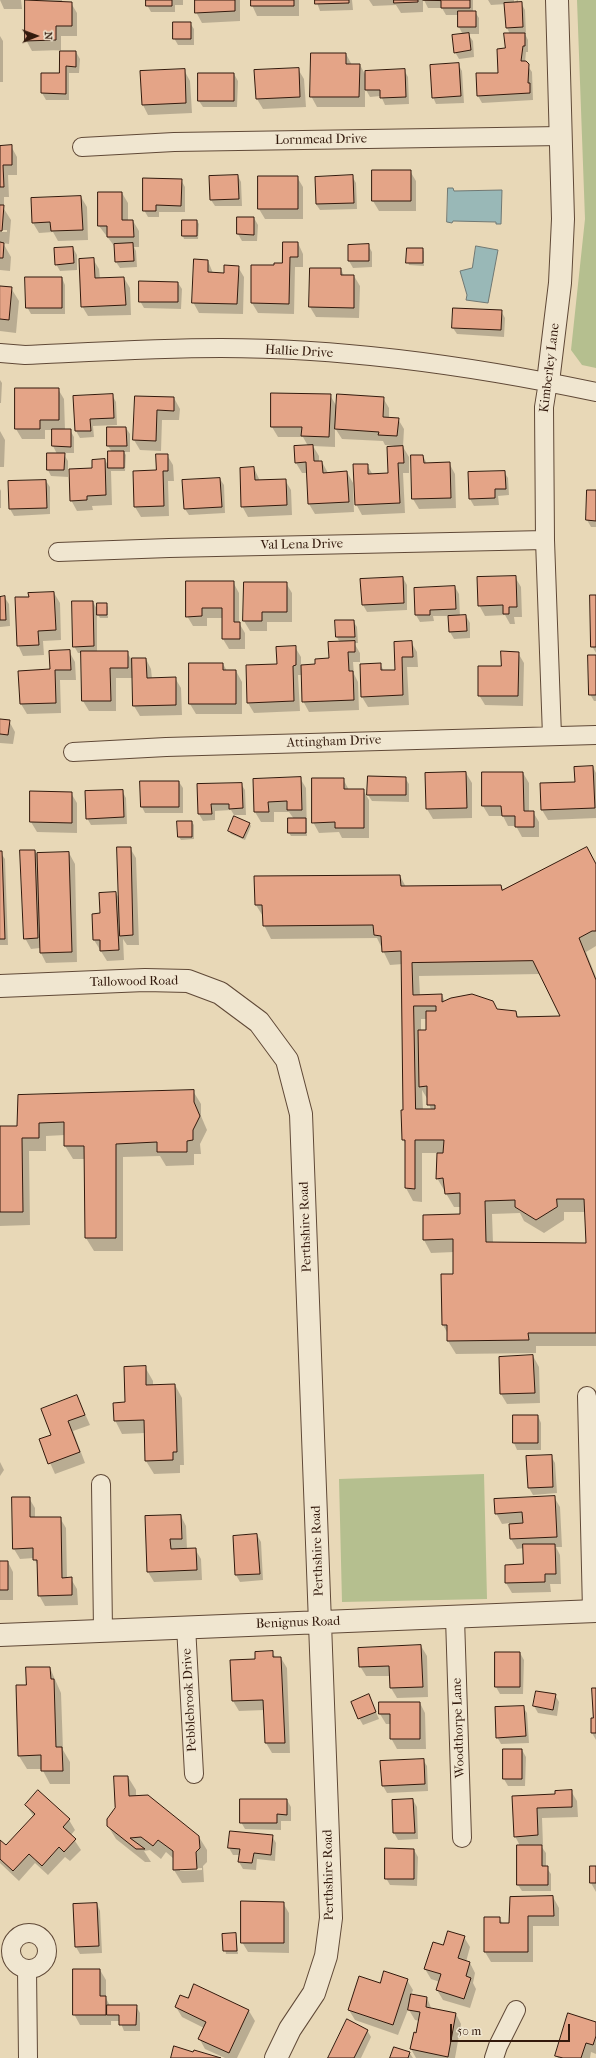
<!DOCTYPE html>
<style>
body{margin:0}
#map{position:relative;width:596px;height:2058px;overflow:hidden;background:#e8d8b7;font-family:"IM FELL French Canon",serif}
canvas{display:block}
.north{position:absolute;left:16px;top:16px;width:40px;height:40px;-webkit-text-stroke:3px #f0e6d0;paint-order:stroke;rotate:89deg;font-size:11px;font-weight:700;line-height:16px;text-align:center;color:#32190c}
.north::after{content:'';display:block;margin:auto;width:14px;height:18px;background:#32190c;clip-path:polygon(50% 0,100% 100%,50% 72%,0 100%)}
.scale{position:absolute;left:450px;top:2024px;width:120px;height:18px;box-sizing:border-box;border:2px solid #32190c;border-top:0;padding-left:5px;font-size:12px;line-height:14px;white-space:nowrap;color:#32190c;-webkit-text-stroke:3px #f0e6d0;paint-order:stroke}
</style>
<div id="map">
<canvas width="596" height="2058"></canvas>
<div class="north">N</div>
<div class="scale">50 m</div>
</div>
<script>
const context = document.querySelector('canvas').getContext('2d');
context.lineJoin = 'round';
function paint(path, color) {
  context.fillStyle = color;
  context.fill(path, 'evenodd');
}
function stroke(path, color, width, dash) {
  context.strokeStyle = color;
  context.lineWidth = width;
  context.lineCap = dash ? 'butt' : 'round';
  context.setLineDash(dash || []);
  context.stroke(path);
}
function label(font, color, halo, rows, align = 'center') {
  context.font = font + ' "IM FELL French Canon",serif';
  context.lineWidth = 3;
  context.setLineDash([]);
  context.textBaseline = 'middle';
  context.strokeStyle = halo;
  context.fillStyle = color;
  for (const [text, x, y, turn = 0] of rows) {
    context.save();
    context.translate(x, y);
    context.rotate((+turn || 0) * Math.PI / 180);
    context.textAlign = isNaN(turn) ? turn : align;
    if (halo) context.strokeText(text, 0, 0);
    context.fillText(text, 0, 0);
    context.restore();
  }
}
paint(new Path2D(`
 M577 0H596V368L582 365 571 350 585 219Z
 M484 1474 487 1599 342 1602 339 1479Z`), '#b5bf8f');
const water = new Path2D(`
 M448 188H453L454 191 502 190 501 224H496V222L453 221 452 223 447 222Z
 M476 246 498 250 488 303 466 300 467 295 460 271 472 268Z`);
paint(water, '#99b8b7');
stroke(water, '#707873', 1);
paint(new Path2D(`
 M0 0H21L22 9H4Z
 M26 0H62V3H71L77 13V36H61V52H76L80 59 79 73H69V100H46L42 93 60 74 61 50 32 51 26 40Z
 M147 0H183V5H175V12H151L147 5Z
 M196 0H240V21L202 23 196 12Z
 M252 0H299V16H257L252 5Z
 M316 0H352L353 10 320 11Z
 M369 0H423V12L401 13 396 5 373 6Z
 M424 0H473V12H475L479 18V34H468L473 41 474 57 459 59 455 52 463 35 459 27V15H446L442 8H428Z
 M488 0H514V2L518 0V3H521L525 10 526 34H525L528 40V52H526L525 62 532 72 533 100 482 103 478 96 477 74H499L510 34 507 28 506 4 491 5Z
 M190 23 194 29V45H178L174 38Z
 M0 36 3 41V82H0Z
 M346 54 352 65H360L366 76 404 70 408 77 409 104 385 105 381 96 370 97 365 88V107H317L311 96Z
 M458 64 462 71 464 103 436 104 433 97Z
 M298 69 304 79 306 107 263 109 257 99Z
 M184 70 190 81 192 113 148 115 143 105Z
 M234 74 238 81 237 107H203L199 101Z
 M11 146 17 157V175H8L9 197H4V209L11 220 9 244 3 243 11 257 10 271 0 270V232H7V230H0V147Z
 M410 171 416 181V211H379L373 201Z
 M238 176 241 182 242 206H215L211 200Z
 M352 176 356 183 357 209 320 210 316 204Z
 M297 177 303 187V219H265L259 209Z
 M181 180 185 187V212H159V217H148L144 210Z
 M122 193 128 203V221H133L139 231V247H134L136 251 137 267 120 268 116 262 115 247 99 226Z
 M81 197 87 207 88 240 58 241 53 232 39 233 33 223Z
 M238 218H254L258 225 257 241H242L238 234Z
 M197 221 199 224 198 239H184L183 236Z
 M298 243 303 254V267H295L294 314 258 313 252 303V266H275L283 264Z
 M368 245 372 252V267L353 268 349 261Z
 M73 248 77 255V270L60 271 56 264Z
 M423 249 424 252V266L409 265 408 262Z
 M93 259 99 269 100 279 124 278 130 288 131 315 88 316 82 306Z
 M208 261 213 273 225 274 238 267 244 277 243 314 199 313 193 302Z
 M341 269 344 276H354L360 286 359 318 316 317 310 307Z
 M62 278 65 285V314H31L27 307Z
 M178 283 182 289 181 309 144 308 140 301Z
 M0 287 11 288 19 301 16 333 0 331Z
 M501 311 505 318 504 337 457 334 453 328Z
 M0 380 2 383 1 403H0Z
 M58 389 64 399 65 430H70L74 437V453H63L68 461V477L51 476 48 470 57 454 53 446V430H45V439H22L16 429Z
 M112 395 116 402 117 425 93 426 94 437 80 438 76 431 74 397Z
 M330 395 337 407 383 398 389 408V418L398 419 404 429 403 447 409 457V473H403L405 513 362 515 356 504 367 465 373 475 389 474 394 446 385 445 383 441 342 439 335 428V447L313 446 319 456V462H322L328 473 347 472 353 483 354 512 315 514 309 504 307 473H302L296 463 308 446 303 437H278L272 427Z
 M136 397 174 398 180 409 179 420H162L161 451 140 450 134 440Z
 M126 428 130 434V452H124L126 455 125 471H111L112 505 92 506 93 510 77 511 71 500 93 469 105 460 109 467 112 452 108 446Z
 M0 431 5 440 4 467H0Z
 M167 455 173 465 174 481H168L169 516 141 517 135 507Z
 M412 456H423L427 464 449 463 455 474 456 508 419 509 413 499Z
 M254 468 260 481 285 480 291 490 292 515 248 517 242 506Z
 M504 472 508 478 509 495 498 496 499 505 474 506 470 499 469 473Z
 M220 479 224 485 225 513 189 515 185 509Z
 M46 481 50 487V514L14 516 10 509Z
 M0 489 1 491V508H0Z
 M596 491V527H591L587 520Z
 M515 577 521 587 522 617H514L515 624H510L505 615 485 616 479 605Z
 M403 578 407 585V610L367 612 363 605Z
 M233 582 239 593V623L245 633V649H229L223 639V618H207V626H193L187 616Z
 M286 583 292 593V622H267V631H250L244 621Z
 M455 587 459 594 460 617 466 616 470 623V638L454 639 450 632 449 616H433L434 621 420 622 416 615 415 589Z
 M54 593 60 603 61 640 43 641 44 655 23 656 18 645 30 598Z
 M596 596V653L592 646Z
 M0 598H5L9 604 10 626 0 627Z
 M93 602 98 611 106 604 108 607V618H100L97 613V652H127L131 659H146L151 669 152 679 175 678 181 688 182 715 140 716 134 706V678H116V711H89L83 701 82 653H78L74 646Z
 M336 621H353L357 627 358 643H354L360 653V662H353L354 674 358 682 359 710 309 712 303 701V675H298L300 711 254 713 248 703 278 665 295 647 301 657V666L316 665 330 659 340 643 337 637Z
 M411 642 417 652 418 667H407L409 705 368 707 362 697 380 664 384 671H396L395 643Z
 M69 651 75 662 76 680H60L61 713 27 714 21 704 19 672 51 670Z
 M518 653 524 663 523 706 485 705 479 695 502 667Z
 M596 656V701H594L590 694Z
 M190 664H223L227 671H236L242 682V714H196L190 704Z
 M0 720 9 721 15 732 13 744 0 743Z
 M593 767 596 773V818L548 820 542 810Z
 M466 773 472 783V818L433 819 427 809 426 774Z
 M523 773 529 783V812H533L539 822V837H522L516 826H508L503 816H489L483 806Z
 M300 778 306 788 307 836H291L289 833 294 819 289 812H274V822H261L255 812 254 780Z
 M405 778 409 784V802L372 801 368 795Z
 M343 779 349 790H363L369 800V838H342L339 832 319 833 313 822Z
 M179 782 183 788V813H145L142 807Z
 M241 784 245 790 246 815H234L231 810 215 811V820L203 821 199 814 198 785Z
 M122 791 126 798 127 824 91 825 87 818Z
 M31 792 71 793 77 803V833L37 832 31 822Z
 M192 822 194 825V839L181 840 179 837Z
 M249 823 251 826 245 840 231 834 229 831Z
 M130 848 136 858 139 945H127L123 939 124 960 107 961 94 940 101 914 116 893 120 900Z
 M35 851 37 854 69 853 75 864 77 962 46 963 41 953 40 948 31 949 25 938Z
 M0 852 5 859 8 945H0Z
 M596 865V946L586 952 596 977V1346H536V1353L456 1354 448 1341V1334L443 1325 454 1275V1252L431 1253 424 1240 461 1215V1207H454L437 1178 438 1153H422V1202L413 1201 406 1188V1145L403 1139 404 1111 403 964 390 965 377 938 271 939 264 925V918L256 905 400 876 406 887 501 886 503 890ZM541 974 561 1017 519 1018 515 1012 445 1002 442 995 420 996 419 976ZM421 1019H427V1031H421ZM422 1090 428 1100 431 1110H423ZM564 1212H586L587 1244 493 1243 492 1214 520 1213 524 1221 544 1233 564 1220Z
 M193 1091 201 1104V1116L207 1130 200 1144 201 1154H194V1165L166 1166 160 1156 123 1157V1251H94L86 1238 85 1159H73L65 1146V1135L46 1136V1151H29L30 1225 0 1226V1127H18Z
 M533 1356 539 1367 540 1403 507 1404 501 1394 500 1358Z
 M145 1367 153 1381V1385H175L182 1398 184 1465H180V1473L154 1474 146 1461 145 1433 122 1434 115 1420Z
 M77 1396 90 1425 73 1431 85 1463 55 1474 40 1440 52 1435Z
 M538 1416 541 1423V1450H517L514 1443Z
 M551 1456 555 1463 557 1493 533 1495 529 1488 527 1457Z
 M0 1462 4 1470 0 1476Z
 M554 1497 560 1507 562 1547H556L560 1555 561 1584H550L551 1592 512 1593 506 1583V1566L524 1565V1548L517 1549 511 1539 510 1523 502 1524 496 1513Z
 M29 1498 35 1508V1518H60L66 1528 67 1579H71L77 1589 78 1605 45 1606 39 1595 38 1566 34 1558 20 1559 14 1549Z
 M181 1516 186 1526 187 1549H195L201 1559 202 1580 154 1582 148 1572 146 1517Z
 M257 1535 261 1542 263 1580 240 1582 236 1575 234 1537Z
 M0 1562H8L13 1572V1600H0Z
 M421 1646 427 1656 428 1697 397 1698 391 1688V1676H366L360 1666Z
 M272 1652 276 1658H281L287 1668 290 1753H272L266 1743 265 1710 239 1711 233 1701 256 1660Z
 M520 1653 524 1660 523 1694H500L496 1687Z
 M50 1668 61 1693 63 1750 70 1762V1784H50L42 1769H27L19 1756 27 1686Z
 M596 1689V1740L592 1733V1719H594Z
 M537 1692 555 1695 559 1702 557 1716 538 1713 534 1706Z
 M369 1696 379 1719 363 1725 359 1718Z
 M420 1703 425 1713 426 1749H397L391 1738V1724H386L380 1714Z
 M523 1707 527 1713 529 1743 501 1744 497 1737Z
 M504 1750H522L526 1757 525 1786H508L504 1779Z
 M423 1760 427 1766 428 1791 387 1793 383 1786 381 1762Z
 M128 1777 136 1790V1797L199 1837 207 1850V1862L203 1866 204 1882 182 1883 174 1870V1859L166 1852 161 1859 150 1850 144 1851 151 1862H145L116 1839 108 1826ZM202 1868V1870L180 1871V1869Z
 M571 1791 577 1801 578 1817 542 1818 543 1845 541 1846 546 1853V1867L551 1874V1891H522L518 1885 520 1846 515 1836 513 1797 556 1795Z
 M38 1792 69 1820 75 1830 71 1835 81 1850 70 1861 65 1857 48 1875 35 1863 19 1881 0 1863V1841L6 1847 34 1817 26 1805Z
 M287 1800 291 1807V1821H281V1830L245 1829 241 1822Z
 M413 1800 417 1807 418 1839 398 1840 394 1833Z
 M272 1836 276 1843 275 1861 257 1859 256 1870 243 1869 239 1862 240 1855H233L229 1848Z
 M414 1850 418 1857 417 1886 390 1885 386 1878Z
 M591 1867H596V1892L591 1883Z
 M553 1897 559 1908V1926H533V1962H491L485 1952 499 1918 503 1924H510Z
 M283 1903 289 1913V1953L248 1952 242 1942Z
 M97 1904 100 1911 102 1953 80 1954 76 1947Z
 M236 1934 238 1954H226L223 1935Z
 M464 1937 470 1947 466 1962 470 1963 475 1973 473 1983 476 1989 470 2008 443 2000 437 1990 440 1982 431 1979 425 1969 444 1946Z
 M100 1970 106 1980V1998L110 2006H136L140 2013V2031H124L120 2021H111V2025H80L74 2014Z
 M407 1980 413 1990 411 1995 427 1998 432 2010 456 2014 461 2024 455 2058H416L411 2049 414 2033 417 2034 420 2021 415 2020 409 2010 411 2002 398 2035 355 2020 349 2010 380 1984Z
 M195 1986 249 2011 255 2021 237 2058H225L205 2049 199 2038 204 2028 182 2017 176 2007 188 1999Z
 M596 2023V2054L591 2052 590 2058H558L556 2055Z
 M367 2030 371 2037 361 2058H329Z
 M409 2052 413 2058H391Z`), '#0003');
const building = new Path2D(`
 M25 0 72 2V26H56V40L25 41Z
 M146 0H172V6H146Z
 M195 0H235V11L195 13Z
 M251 0H294V6H251Z
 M315 0H349V3L315 4Z
 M394 0H418V2L394 3Z
 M423 0H470V8H441V1Z
 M522 2 523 27 506 28 504 3Z
 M458 11H476V27H458Z
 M173 22H191V39H173Z
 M469 33 471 50 454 53 452 35Z
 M504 33H525V46H523L521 61H526L529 64 528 83H530V93L477 96 476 73H498L497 49 505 48Z
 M60 51H76V67L66 66V94L41 93V73H59Z
 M311 53H346V64H360L359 97H310Z
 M459 63 461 96 432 98 430 65Z
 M299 68 300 97 256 99 254 70Z
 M185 69 186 103 142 105 140 71Z
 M405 69 406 97 380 98V90H365V71Z
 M198 73H234V101H198Z
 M12 145V165H3L4 187H0V146Z
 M372 170H411V201H372Z
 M238 175 239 199 210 200 209 176Z
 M353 175 354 203 316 204 315 177Z
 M258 176H298V209H258Z
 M143 178 182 179 181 206 156 205V211H143Z
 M98 192H122V220H133L134 237H107V226H98Z
 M81 196 83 230 51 231 50 222 32 223 31 198Z
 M0 205H4L2 231H0Z
 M237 217H254V235L237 234Z
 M182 220H197V236H182Z
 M0 242 4 243 3 258H0Z
 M283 242H298V257H290L289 304 251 303V265H274V263H282Z
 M133 243 134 261 115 262 114 244Z
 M369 244V261H348V245Z
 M73 247 74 263 55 265 54 248Z
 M407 248H423V263H406Z
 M94 258 95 278 124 277 126 305 81 307 79 259Z
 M194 259 208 260V272L224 273V265L239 266 237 304 192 303Z
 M310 268H341V275H354V308L309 307Z
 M25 277H62V308H26Z
 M139 281 178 282V302H139Z
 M0 286 12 287 9 320 0 319Z
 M453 308 502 310 501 330 452 328Z
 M15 388H59V420H40V429H15Z
 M271 393 331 394 329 437 301 436 302 427H271Z
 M113 394 114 418 90 419 91 431H75L73 396Z
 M337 394 384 397 383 417 399 418 397 436 378 435 379 432 335 429Z
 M135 396 174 397V411L157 410 156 441 133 440Z
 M107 427H126L127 446H107Z
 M52 429H71V447L52 446Z
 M313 445 314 461H322L323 473 347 471 349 502 308 504 306 462 295 463 294 446Z
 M403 446 404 463H398L400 503 355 505 353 464H368V474L388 473 387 447Z
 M108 451H124V468H108Z
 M47 453H65L64 470H47Z
 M156 454H168V471H163L164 506 134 507 133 471 156 470Z
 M411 455H423L424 463 450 462 451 498 412 499Z
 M105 459 106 495 87 496V500L70 501 69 469 92 468V460Z
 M254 467 255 480 286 479 287 505 241 507 240 468Z
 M505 471 506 489H495V498L469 499 468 472Z
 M220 478 222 507 184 509 182 480Z
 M46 480 47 508 9 509 8 481Z
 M587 490H596V521L586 520Z
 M516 576 517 607H509V614H503V605L478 606 477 577Z
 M403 577 404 603 362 605 360 579Z
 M186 581H234V622H240V639H222V608H202V616L186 617Z
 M244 582H287V612H262V621H243Z
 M455 586 456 609 430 610V615H415L414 588Z
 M54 592 56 630 38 631 39 645 17 646 15 597H29L28 593Z
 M590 595H596V647H591Z
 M5 596 6 620H0V597Z
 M72 601H93L94 646 73 647Z
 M97 603H107V615H97Z
 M466 615 467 631 449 632 448 616Z
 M335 620H354L355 637H336Z
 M355 641V652H348L349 671H353L354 700 302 702 301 665 315 664V659L329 658 328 642Z
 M412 641 413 657H402L403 695 361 697 360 664 381 663V670H395L394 642Z
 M296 646V665L293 666 294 701 247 703 246 665 277 664 276 647Z
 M70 650 71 670H55L56 703 20 704 18 671 50 669 49 651Z
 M81 651H128V668H110L111 701H82Z
 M501 651 519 652 518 696H478V666H501Z
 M588 655H596V695H589Z
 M132 658H146L147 678 176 677V705L133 706Z
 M189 663H223V670H236V704H189Z
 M0 719 10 720 8 735 0 734Z
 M593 766 595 808 541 810 540 783 575 782 574 767Z
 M466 772 467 808 426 809 425 773Z
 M482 772H523L524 811H534V827H515V816H502L501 806H482Z
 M368 776 406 777V795H367Z
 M301 777 302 810H287V801L268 802 269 812H254L253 779Z
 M312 778H344V789H364V828H335V822L312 823Z
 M140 781H179V807H141Z
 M242 783 243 808 229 809V804H211L212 814H198L197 784Z
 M123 790 124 817 86 819 85 791Z
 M30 791 72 792V823L30 822Z
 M234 816 250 823 243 838 228 831Z
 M288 818H306V833H288Z
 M177 821H192V837H178Z
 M117 847H131L133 935 120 936Z
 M587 847 596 864V931H592L579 938 596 980V1333H528L529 1340 447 1341V1325H442L441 1274H453V1239L423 1240V1215L460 1214V1193L445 1194 443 1178 436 1179 437 1153H443L444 1140H415V1189L405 1188V1140H402L401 1110H403L401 951 382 952 381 936 374 935 373 925 263 926 262 905H255L254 876 400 875 401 886 501 885 502 890ZM533 961 560 1016 517 1017 516 1011 497 1009 493 1001 472 994 451 998 442 1002V994L413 995 412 963ZM414 1006H436V1011H426V1030H418L419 1087 427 1086V1105H435V1109H416ZM557 1199H584L586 1243 486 1242 485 1201 515 1200V1207L536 1220 557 1207Z
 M20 850H35L38 938 24 939Z
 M0 851H2L5 939H0Z
 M69 852 72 952 40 953 37 853Z
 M116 892 119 950 100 951V940H93L92 914 100 913 99 893Z
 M194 1090V1102L200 1116 193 1130V1140L187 1141V1152H157V1142L116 1144V1238H85L84 1146H64V1122L39 1123V1138H22L23 1212H0V1126H17L18 1095Z
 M533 1355 535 1393 500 1394 499 1357Z
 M146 1366V1385L175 1384 177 1452H173V1460L145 1461 144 1420 114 1421 113 1403 125 1402 124 1367Z
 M77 1395 85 1415 68 1421 80 1452 48 1464 39 1439 51 1435 41 1409Z
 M513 1415H538V1443H513Z
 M552 1455 553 1487 528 1488 526 1456Z
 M555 1496 557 1537 510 1539 509 1524 523 1523 522 1512 495 1514 494 1499Z
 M12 1497H30V1517H61L62 1578 72 1577V1595L38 1596 37 1560H33V1548L13 1549Z
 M181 1515 182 1539H170L171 1549 196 1548 197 1570 147 1572 145 1516Z
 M257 1534 260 1574 235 1575 233 1536Z
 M523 1544H555L556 1574H545V1582L505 1583V1565L523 1564Z
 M0 1561H8V1590H0Z
 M421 1645 423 1687 390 1688 389 1666 359 1667 358 1648Z
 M273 1651V1657H281L285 1743H265L263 1700 232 1701 230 1660 255 1659V1652Z
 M495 1652H520V1687H495Z
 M26 1667H50L51 1679H54L56 1747H62L63 1771H41V1755L18 1756 16 1685H26Z
 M592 1688H596V1733H591V1718H593Z
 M536 1691 556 1694 553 1710 533 1706Z
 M369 1694 376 1712 358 1719 351 1702Z
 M379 1702H420V1739H390V1714H379Z
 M524 1706 526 1736 496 1738 495 1707Z
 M503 1749H522V1779H503Z
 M424 1759 425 1784 382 1786 380 1761Z
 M114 1776H128L129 1796 148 1795 199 1836 200 1848 196 1852 197 1869 173 1870V1851L158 1840 153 1846 141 1837 130 1838 145 1849H136L107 1826V1819L115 1808Z
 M38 1790 70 1819 63 1827 76 1839 64 1852 59 1847 42 1866 29 1854 13 1871 0 1859V1840L6 1845 35 1814 25 1805Z
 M572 1790V1807L537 1808 538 1835 514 1837 512 1796 555 1794V1791Z
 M240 1799H287V1815L277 1814V1823H240Z
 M413 1799 415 1833H393L392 1800Z
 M230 1831 273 1835 271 1855 254 1853 252 1863 238 1862 240 1849 228 1848Z
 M517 1845H542V1866H548V1885H517Z
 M385 1848 414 1849V1879H385Z
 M590 1866H596V1883H590Z
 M553 1896 554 1916H528V1952H484V1917H500V1923H509L510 1897Z
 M241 1901 284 1902V1943H241Z
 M97 1903 99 1946 75 1947 73 1904Z
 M448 1931 465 1936 458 1958 470 1962 466 1976 471 1978 464 1999 436 1990 441 1974 424 1969 433 1942 443 1945Z
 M236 1933 237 1951H223L222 1934Z
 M73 1969H100V1996H106V2015H73Z
 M384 1971 408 1979 393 2025 348 2010 359 1976 380 1983Z
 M194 1984 249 2010 229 2053 198 2039 206 2022 175 2007 180 1995 188 1998Z
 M411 1994 427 1997 426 2007 456 2013 448 2057 410 2049 414 2032 416 2033 420 2012 408 2010Z
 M107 2005H137L136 2025H119V2015H107Z
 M568 2013 596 2022V2036L593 2045 586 2043 581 2058H563L555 2056Z
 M347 2019 368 2030 354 2058H328Z
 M174 2046 193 2052 194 2050 221 2058H171Z
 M394 2047 410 2052 408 2058H390Z`);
paint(building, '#e4a487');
stroke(building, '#32190c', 1);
const minor = new Path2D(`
 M82 147 174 142 561 136
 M0 353 25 355C90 352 156 348 221 348 347 348 473 366 596 392
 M548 382 544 407 545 540 552 736
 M58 552 169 548 545 540
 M73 752 166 747 596 735
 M587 1396 592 1611
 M101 1484 103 1630
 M455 1618 462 1838
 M186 1626 194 1774
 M11 1951a18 18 0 1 1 36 0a18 18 0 1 1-36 0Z
 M27 1969 28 2058
 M494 2058 498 2046 516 2010`);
const tertiary = new Path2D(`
 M548 382 560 283 563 219 557 0
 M0 986 145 980 188 981 220 993 259 1022 287 1060 301 1114 331 1918 326 1956 314 1993 290 2029 276 2058
 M0 1635 596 1611`);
stroke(minor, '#604937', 20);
stroke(tertiary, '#604937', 24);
stroke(minor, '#f0e6d0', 18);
stroke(tertiary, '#f0e6d0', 22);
label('13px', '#32190c', '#f0e6d0', [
 ["Lornmead Drive",321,140,-1],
 ["Hallie Drive",299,352,3],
 ["Kimberley Lane",550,368,-83],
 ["Val Lena Drive",302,545,-1],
 ["Attingham Drive",334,742,-2],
 ["Tallowood Road",134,982,-1],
 ["Perthshire Road",306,1227,-92],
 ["Perthshire Road",318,1551,-92],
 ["Benignus Road",298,1623,-2],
 ["Pebblebrook Drive",190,1700,-93],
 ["Woodthorpe Lane",459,1728,-92],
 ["Perthshire Road",329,1875,-91]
]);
</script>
